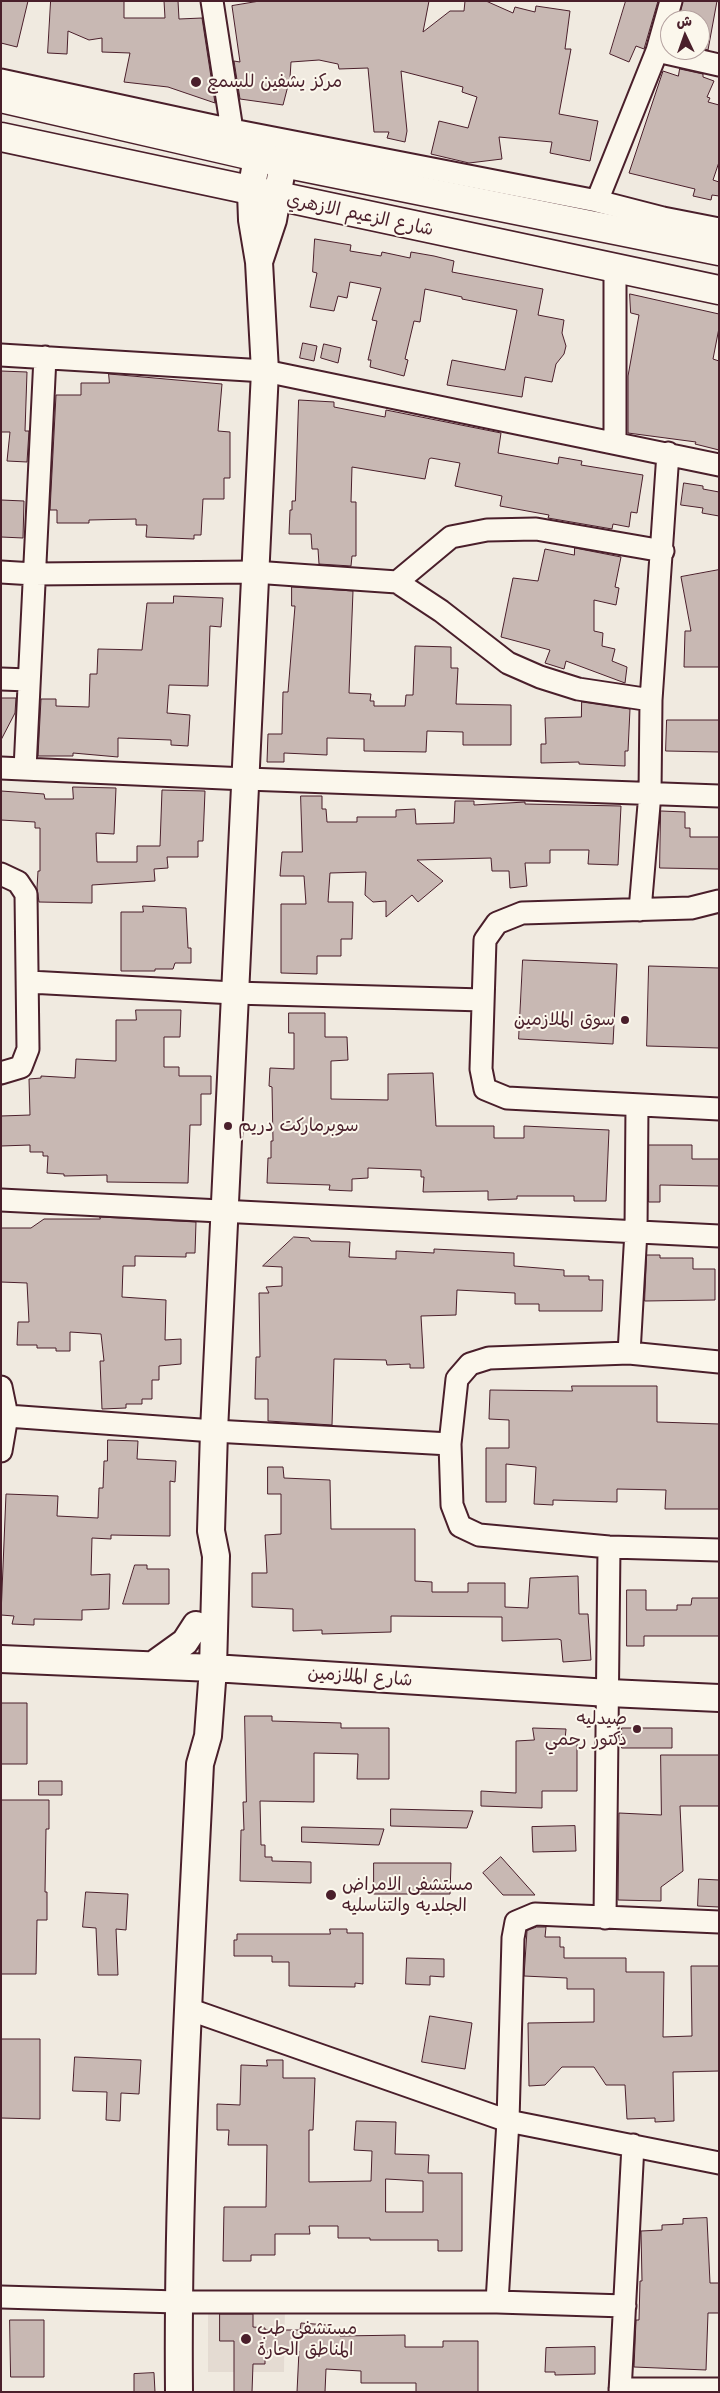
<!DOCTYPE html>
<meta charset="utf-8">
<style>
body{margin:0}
#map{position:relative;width:720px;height:2393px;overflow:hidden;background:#f0eae0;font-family:"Playpen Sans","Playpen Sans Arabic",sans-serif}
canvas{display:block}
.frame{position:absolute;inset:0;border:2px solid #4a1f2b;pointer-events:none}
.north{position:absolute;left:660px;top:10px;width:50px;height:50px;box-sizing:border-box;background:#fbf7ec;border:1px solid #b4a19f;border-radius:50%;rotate:357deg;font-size:14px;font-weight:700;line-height:20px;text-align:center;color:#4a1f2b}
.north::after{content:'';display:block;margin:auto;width:18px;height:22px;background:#4a1f2b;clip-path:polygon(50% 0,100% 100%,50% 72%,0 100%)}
</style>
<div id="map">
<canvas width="720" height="2393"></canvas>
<div class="frame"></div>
<div class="north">ش</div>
</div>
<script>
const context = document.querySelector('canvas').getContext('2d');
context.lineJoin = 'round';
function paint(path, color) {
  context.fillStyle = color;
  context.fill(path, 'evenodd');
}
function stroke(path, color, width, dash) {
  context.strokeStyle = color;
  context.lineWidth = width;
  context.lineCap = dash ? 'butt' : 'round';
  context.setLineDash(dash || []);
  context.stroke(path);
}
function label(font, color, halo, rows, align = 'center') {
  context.font = font + ' "Playpen Sans","Playpen Sans Arabic",sans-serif';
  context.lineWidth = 4;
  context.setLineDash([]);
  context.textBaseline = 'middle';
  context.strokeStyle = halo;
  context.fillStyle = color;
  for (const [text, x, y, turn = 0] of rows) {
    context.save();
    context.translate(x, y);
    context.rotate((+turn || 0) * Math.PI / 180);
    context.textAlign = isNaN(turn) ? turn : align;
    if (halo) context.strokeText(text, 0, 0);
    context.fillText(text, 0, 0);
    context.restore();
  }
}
paint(new Path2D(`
 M208 2306H285L284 2372H208Z`), '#e4dbd2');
const building = new Path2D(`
 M1 1H28L17 47 1 43Z
 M51 1H124V18H165L164 1H178L179 19 202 18 215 103 168 87 124 82 130 53 102 52V38L89 40 68 31 67 54 48 53Z
 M260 1H429L423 32 450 11H464L465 1H486L513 13 515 7 535 12 536 6 570 11 565 49H571L559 114 598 121 590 161 550 153 552 142 499 137 502 159 469 163 431 154 439 121 468 128 477 97 462 92 463 87 401 71 407 131 405 142 387 138 389 132H374L368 68 339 69 338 64 319 60 291 62 290 78 283 105 240 99 234 61 240 62 232 6Z
 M626 1H658L644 49 636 46 629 62 610 54Z
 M683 1H717L708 50 700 48V20H679Z
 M680 69 703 74V77L714 81 707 97 710 98 708 102 719 105V162L713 180 719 182V196L712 195 711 200 693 196 695 189 629 173 663 71 678 76Z
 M315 239 351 245 350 251 381 256 382 252 410 258 411 252 434 256 454 261 452 272 543 289 538 315 564 320 562 333 566 346 564 354 556 364 552 382 525 377 522 397 447 385 452 360 505 370 517 310 462 299V297L425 289 420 322 414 321 405 359 408 360 404 376 370 367 371 360H368L377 321 372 320 381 288 350 282 347 298 338 296 334 311 310 307 317 273 313 272Z
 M630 294 719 314V328L713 359 719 361V450L695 444 696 442 628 433V376L639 315 631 313Z
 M303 343 317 346 314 361 300 358Z
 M324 344 341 348 338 363 321 358Z
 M1 371 27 372 25 431H29L27 462 7 461 10 432H1Z
 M109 374 222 384 218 431 230 432V478H224V499H203L201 535H194V539L146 537 147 525H136V519L89 520V523H57V510H50L56 395H81V383H109Z
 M299 400 334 402V407L385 417 386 410 501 433 498 453 558 464 559 457 582 461 581 465 643 475 637 513 631 512 629 527 613 524 612 529 548 518 549 515 500 506 502 496 455 486 460 463 431 458 429 459 425 479 352 467 351 502H356V556H352L351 566 319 564 318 549H312L311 534H289L290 510H292V501H295Z
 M684 483 703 486V489L719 492V516L702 513 703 508 681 505Z
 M1 500 24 501 23 538 1 537Z
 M575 548 621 557 615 587 619 588 616 605 594 600V631L603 633 602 646 615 649 612 661 627 667 625 683 566 661 564 669 545 663 550 650 501 637 513 578 538 581 545 549 574 555Z
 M719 570V667H684L685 631H691L681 577Z
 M292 587 353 591 349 693 371 694 370 701H374V706H405L406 695H413L415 646 451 647V668H458L456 704 511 705V745H463V732L427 731 426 752 364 751V739L327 738V755L284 753V762H267L268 734H282L283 692H288L295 606H292Z
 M174 596 223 598 221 627 210 626 208 686 169 685 167 713 190 715 188 746 171 745V740L118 738V757L73 753V756H38L41 699H56V706L89 707 90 674H97L98 649 142 650 147 603H173Z
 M1 698H16L15 713 1 740Z
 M582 702 630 709 628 751H625V766L579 764V762L541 763V744H546L545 718 581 717Z
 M667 720H719V752L666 751Z
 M73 787 116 788 114 834 96 833 97 862H137V846H160L162 790 205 791 203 841H198V857H167L168 868 154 869 155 881 92 885V903L39 902 37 888 38 871H40V828H35V822L1 820V791L44 794 45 799H73Z
 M301 796H322V809H326L327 822H357V817H396V810L415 809 416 824 454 823 455 801H474V805L525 802V804L621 806 618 865 588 864 589 850H550V863H525L527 886 510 888 509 871H492L491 858 417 860 443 881 418 902 412 895 386 917V901L373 902 365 895 366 872 330 873 328 902H353L352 939H341V956H317V974L281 973V904H306L304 876H280L282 852H302Z
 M661 811 685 812V828H690V837H719V869L660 868Z
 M143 906 186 908 188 948H191V963H175L173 969H155V971H121V912H143Z
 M523 960 617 964 613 1044 519 1039Z
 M649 966 719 968V1048L647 1046Z
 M136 1010H181L180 1037H164V1067H179V1076H211V1094H201V1125H190L188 1183 107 1182V1175L64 1176V1174L47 1173 48 1156H43V1152H30V1145L1 1146V1116L30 1115 29 1079 41 1078V1076L75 1078 76 1059 116 1061V1020H136Z
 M289 1013H325V1037H347L348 1060 331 1061V1099L388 1100V1074L433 1073 436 1126H494V1138H524V1126L609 1130 606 1201H574V1196H517V1199L488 1200V1191L423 1192 424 1177H421V1170L368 1168V1178L352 1179V1191L329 1190 330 1185 267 1183 268 1158H271V1141H273L272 1087 269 1086 270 1068 294 1069V1033H289Z
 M649 1145H692V1159H719V1186L660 1185V1202H649Z
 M100 1217 196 1222 195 1253H186V1257L135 1256V1266H123L122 1297 166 1300 165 1340 181 1339V1364L159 1366V1380H152V1399H142V1404H126V1408L102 1409 100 1361H104L101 1334 70 1332V1351H56V1348H37V1345H17L18 1322H29L27 1283 1 1282V1228H31L44 1219H100Z
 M294 1237 309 1238 311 1241 350 1242 349 1257 396 1259V1251L434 1253V1249L514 1253V1266L564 1270V1276H589V1280H603L602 1311H539V1304H515V1293L457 1290 456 1315 421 1316 424 1368H410V1364L387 1365 386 1360 334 1359 332 1425 268 1421V1399H255L256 1357H260L259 1293H269L266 1287 282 1286V1267L263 1266Z
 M647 1255H660V1258H693V1269H715V1300L645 1301Z
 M572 1386H657V1422L719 1424V1509H665L666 1490 617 1489V1502L553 1500V1505L534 1504 536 1467 506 1464V1502H486V1448H509V1420L489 1419 490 1390 572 1391Z
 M108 1440 138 1441 137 1459 176 1461 175 1482 170 1481V1536L111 1535V1539L92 1538 91 1575 110 1574 109 1609 82 1610V1620L34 1619V1625L12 1624 14 1616 1 1615 6 1494 58 1496 57 1516 98 1518 99 1488H103L104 1461H107Z
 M268 1467H283L284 1478 330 1480 331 1529H415V1581L432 1582V1592H468V1583H505V1607L528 1608 530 1578 578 1576 579 1614H588L591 1660 563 1662 561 1640 558 1639 502 1641V1617L391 1616V1632L322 1634V1630L293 1631V1609L252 1607V1573H267L265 1535 281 1534V1494H268Z
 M135 1565H147V1569H169V1604H123Z
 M627 1590H646V1610H677V1605H691L692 1598H719V1636H644V1646H627Z
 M1 1703H27V1764H1Z
 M245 1716H272V1721L341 1723V1728H389V1779H357L358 1754 314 1753V1802L260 1801 261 1845H265V1857H272V1861L311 1862V1883L240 1881 241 1830H244L243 1802H246Z
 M533 1728 566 1729 565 1740H577V1791H542V1808L481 1806V1791L516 1793V1741L534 1740Z
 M622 1728H672V1748H622Z
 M661 1755H719V1806H680L683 1871 661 1887V1901L618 1900 619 1813 661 1815Z
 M39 1781H62V1795H39Z
 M1 1800H49V1829H46L45 1892H47V1920H37L36 1974H1Z
 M391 1809 473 1811 467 1828 391 1826Z
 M575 1826 576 1851 533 1852 532 1827Z
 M302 1827 384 1829 379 1845 302 1842Z
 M501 1857 535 1895H503L483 1873Z
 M374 1863H451L450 1894H374Z
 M699 1879 719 1880V1907L698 1906Z
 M86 1892 128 1894 126 1930 116 1929 118 1975H98L96 1928 83 1927Z
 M537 1927H546L545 1937H560V1947H564V1958H626V1972H664L663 2037 692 2036 691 1966H719V2071L673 2072 674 2121 655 2122V2118L627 2119 625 2085H606L594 2067H562L545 2085 529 2086 528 2023 594 2022V1989H567V1978L524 1976 527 1931Z
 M330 1929H347V1933H363V1984L355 1983V1987L289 1986V1962H272V1956H234V1940H237V1934H330Z
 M407 1958 444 1959V1977L430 1976V1985L406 1984Z
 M430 2016 472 2023 465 2069 422 2062Z
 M1 2039H40V2119L1 2118Z
 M75 2057 141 2060 139 2094 121 2093 120 2121 106 2120 107 2092 73 2091Z
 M267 2060H283V2078H315L313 2130H309V2182L371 2181 372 2151 354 2150 356 2121 396 2122 395 2154 429 2155 428 2173H462V2251H438V2240H370V2238H338V2226H309L310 2234H275V2255H251V2261H223L224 2207H266L267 2145H228L229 2130H217V2104L240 2105 241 2065 267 2066ZM386 2179 423 2181V2212H386Z
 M707 2218 710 2283H719V2313H708L706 2370 634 2367 636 2320H639L640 2281H642L641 2231 662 2230V2225L683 2224V2219Z
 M220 2314H253V2327L265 2328V2330H300L301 2323 327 2325V2331L340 2332V2336L405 2335V2347H443V2341H478V2392H416V2383H361V2371L326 2369 325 2392H297L299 2351 265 2352V2364H253L252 2392H234V2341H220Z
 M10 2320H44V2377H11Z
 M595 2347V2374L555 2375V2372H545L546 2348Z
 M154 2373 155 2392H134V2374Z`);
paint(building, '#c8b8b3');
stroke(building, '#4a1f2b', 1);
const minor = new Path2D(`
 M212 1 232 130
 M657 51 719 65
 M1 80 232 130 597 201 663 218 719 229
 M597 201 657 51 671 1
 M1 355 265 371 719 465
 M615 442V269
 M1 572 34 574 254 572 397 582 441 611 508 663 540 677 578 689 651 700
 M397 582 451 537 487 530 536 529 663 551
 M1 679 29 680
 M1 768 246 779 719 796
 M25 769 45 357
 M1 874 18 882 26 894 28 1049 21 1067 1 1073
 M719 901 691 908 522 913 497 923 485 940 481 1069 485 1089 507 1098 719 1109
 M640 910 650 793 651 700 668 453
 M29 982 234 993 483 1000
 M1 1200 719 1236
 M629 1353 636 1231 637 1105
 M719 1362 629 1353 489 1358 470 1364 457 1379 450 1444 452 1505 460 1526 479 1535 609 1547 719 1550
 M1 1387 7 1416 1 1451
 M7 1416 214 1431 450 1444
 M605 1918 609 1547
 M188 2009 508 2121 719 2163
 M1 2297 178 2302H497L625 2306
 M497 2302 508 2121 513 1938 516 1922 535 1914 719 1922
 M620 2389H719
 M620 2392 633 2145`);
const tertiary = new Path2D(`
 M260 259 273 220 283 163
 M1 1659 213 1668 609 1693 719 1698
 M153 1665 185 1642 196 1625
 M179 2392C177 2183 190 1973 200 1764L208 1736 213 1668 216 1556 211 1531 214 1431 265 371 259 262 252 220 251 192 257 157`);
const primary = new Path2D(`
 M1 98 283 163 719 251
 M1 137 719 290`);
stroke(minor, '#4a1f2b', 25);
stroke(tertiary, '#4a1f2b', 30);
stroke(primary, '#4a1f2b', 31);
stroke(minor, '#fbf7ec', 21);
stroke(tertiary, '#fbf7ec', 26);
stroke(primary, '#fbf7ec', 28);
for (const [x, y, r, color] of [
 [196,82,6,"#4a1f2b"],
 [625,1020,5,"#4a1f2b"],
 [228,1126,5,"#4a1f2b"],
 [637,1729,5,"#4a1f2b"],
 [331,1895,6,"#4a1f2b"],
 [246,2339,6,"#4a1f2b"]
]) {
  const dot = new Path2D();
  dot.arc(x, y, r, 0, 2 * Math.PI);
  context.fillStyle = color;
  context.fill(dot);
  stroke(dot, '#fbf7ec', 2);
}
label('18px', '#4a1f2b', '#fbf7ec', [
 ["مركز يشفين للسمع",207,82],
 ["سوق الملازمين",615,1020,"right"],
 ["سوبرماركت دريم",238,1126],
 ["صيدليه",627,1719,"right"],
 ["دكتور رحمي",627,1740,"right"],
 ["مستشفى الامراض",342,1885],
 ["الجلديه والتناسليه",342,1906],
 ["مستشفى طب",257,2329],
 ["المناطق الحارة",257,2350]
], 'left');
label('18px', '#4a1f2b', '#fbf7ec', [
 ["شارع الزعيم الازهري",360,215,12],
 ["شارع الملازمين",360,1677,4]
]);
</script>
